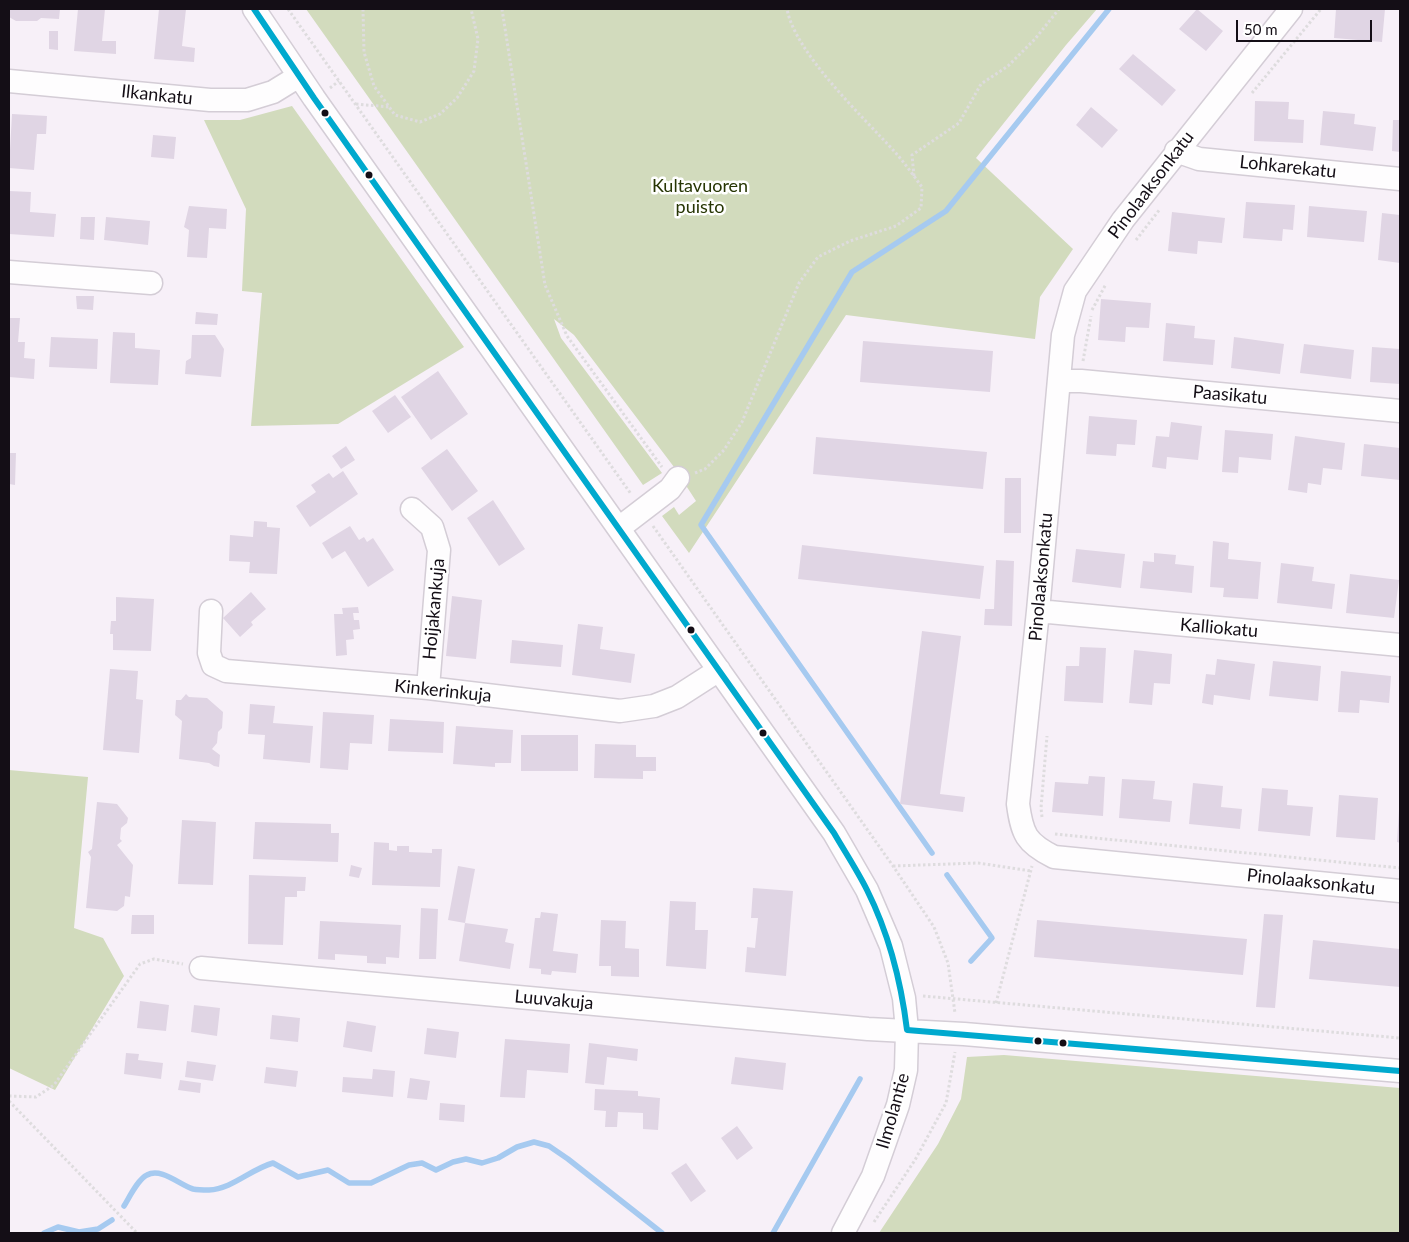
<!DOCTYPE html>
<style>
body{margin:0}
#map{position:relative;width:1409px;height:1242px;overflow:hidden;background:#f7f0f8;font-family:Lato,sans-serif}
canvas{display:block}
.frame{position:absolute;inset:0;border:10px solid #140e16;pointer-events:none}
.scale{position:absolute;left:1236px;top:20px;width:136px;height:22px;box-sizing:border-box;border:2px solid #140e16;border-top:0;padding-left:6px;font-size:15px;line-height:18px;white-space:nowrap;color:#140e16;-webkit-text-stroke:4px #fff;paint-order:stroke}
</style>
<div id="map">
<canvas width="1409" height="1242"></canvas>
<div class="frame"></div>
<div class="scale">50 m</div>
</div>
<script>
const context = document.querySelector('canvas').getContext('2d');
context.lineJoin = 'round';
function paint(path, color) {
  context.fillStyle = color;
  context.fill(path, 'evenodd');
}
function stroke(path, color, width, dash) {
  context.strokeStyle = color;
  context.lineWidth = width;
  context.lineCap = dash ? 'butt' : 'round';
  context.setLineDash(dash || []);
  context.stroke(path);
}
function label(font, color, halo, rows, align = 'center') {
  context.font = font + ' Lato,sans-serif';
  context.lineWidth = 5;
  context.setLineDash([]);
  context.textBaseline = 'middle';
  context.strokeStyle = halo;
  context.fillStyle = color;
  for (const [text, x, y, turn = 0] of rows) {
    context.save();
    context.translate(x, y);
    context.rotate((+turn || 0) * Math.PI / 180);
    context.textAlign = isNaN(turn) ? turn : align;
    if (halo) context.strokeText(text, 0, 0);
    context.fillText(text, 0, 0);
    context.restore();
  }
}
paint(new Path2D(`
 M306 9H1097L1066 45 976 158 1073 249 1040 297 1035 339 846 315 689 553 662 516 674 507 679 515 696 501 674 467 574 335 554 319 561 338 662 473 643 485Z
 M292 106 464 347 338 424 251 426 262 293 242 291 246 209 204 120H240Z
 M9 770 88 777 74 928 103 938 124 976 55 1090 9 1068Z
 M1004 1055 1400 1088V1233H879L938 1144 961 1099 967 1057Z`), '#d2dbbd');
stroke(new Path2D(`
 M932 853 701 525 852 272 946 211 1109 9
 M947 875 992 938 971 961
 M124 1206C129 1198 138 1179 147 1175 161 1167 180 1185 193 1189 198 1190 204 1190 209 1190 232 1189 251 1169 273 1163L298 1177 328 1170 349 1183H371L409 1165 422 1163 436 1170 453 1162 466 1159 482 1163 498 1158 517 1147 534 1142 549 1146 568 1159 662 1233
 M44 1233 58 1227 79 1232 98 1229 112 1220
 M773 1233 860 1079`), '#a6caf0', 5.5);
paint(new Path2D(`
 M9 9H60L59 19 41 18 37 21H16L9 17Z
 M78 9H105L102 41H116V54L74 51Z
 M159 9H186L182 46 195 48 194 62 154 59Z
 M1197 9 1223 31 1206 51 1179 29Z
 M1336 9H1385L1382 42 1334 38Z
 M49 31H58V50L49 49Z
 M1133 54 1176 90 1162 106 1119 69Z
 M1255 101 1289 102 1288 119 1304 120 1303 143 1254 141Z
 M1091 107 1118 130 1102 148 1076 125Z
 M1323 111 1355 114 1354 124 1376 127 1373 151 1320 145Z
 M12 114 47 116 46 134H37L34 170 9 168Z
 M1393 120H1400V152L1392 151Z
 M153 135 176 137 174 159 151 157Z
 M9 191 31 192 30 212 56 214 54 237 9 234Z
 M1246 202 1295 205 1293 230 1283 229 1282 241 1243 238Z
 M189 206 227 209 226 229 209 228 207 258 187 257 189 230 184 227Z
 M1309 206 1367 211 1364 242 1307 237Z
 M1172 212 1225 218 1222 243 1198 241 1197 254 1168 251Z
 M1382 213 1400 215V263L1378 260Z
 M81 217H95L94 240 80 239Z
 M106 217 150 221 148 245 104 240Z
 M76 296H94L93 310 77 309Z
 M1101 299 1151 303 1149 328 1126 327 1125 342 1098 340Z
 M196 312 218 314 217 325 195 324Z
 M9 318H20L18 342H25L24 358 35 359 34 379 9 377 10 357H9Z
 M1166 323 1195 326 1194 338 1215 340 1213 365 1163 361Z
 M113 332 135 333V348L160 350 158 385 110 383Z
 M192 335H215L224 349 221 377 185 374 186 361 191 358Z
 M51 337 98 339 97 369 49 367Z
 M1234 337 1284 344 1280 374 1231 368Z
 M863 341 993 351 990 392 860 382Z
 M1304 344 1354 350 1351 379 1300 373Z
 M1372 347 1400 349V384L1370 382Z
 M438 371 468 414 431 440 401 397Z
 M395 395 411 417 388 433 372 411Z
 M1089 416 1137 420 1135 445 1117 444 1116 456 1086 454Z
 M1171 422 1202 426 1198 460 1167 457 1166 469 1152 467 1156 436 1169 437Z
 M1225 430 1273 434 1271 460 1239 457 1238 473 1222 472Z
 M1295 436 1345 443 1342 470 1323 468 1321 485 1308 483 1307 493 1288 490Z
 M816 437 987 452 983 489 813 474Z
 M1364 444 1400 448V480L1361 476Z
 M346 446 355 460 341 469 332 456Z
 M447 449 478 491 452 511 421 468Z
 M9 453H16L15 485 9 484Z
 M343 471 358 494 310 527 296 506 316 492 311 485 329 473 333 478Z
 M1005 478H1021V533H1004Z
 M493 500 525 549 499 566 467 518Z
 M254 521 267 522V527L280 528 277 574 249 573 250 562 229 561 230 535 253 537Z
 M350 526 359 540 364 537 367 542 373 538 394 570 368 587 345 551 332 559 322 543Z
 M1213 541 1229 543 1228 559 1261 562 1258 599 1223 597 1224 588 1210 587Z
 M802 545 984 566 980 599 798 579Z
 M1076 549 1125 554 1121 588 1072 582Z
 M1154 553 1176 555 1175 564 1194 566 1192 593 1140 588 1143 561 1154 562Z
 M996 560 1014 561 1012 626 984 625 985 609H994Z
 M1281 563 1314 567 1312 581 1335 584 1332 609 1277 603Z
 M1350 574 1399 580 1394 618 1346 613Z
 M251 592 266 609 251 622 253 625 240 637 223 618Z
 M452 596 482 600 476 659 446 656Z
 M116 597 154 599 151 651 113 650V634H110L111 621H116Z
 M358 607 359 613H353L354 620H359L360 629 353 630 354 639 346 640 347 655 336 656 334 614H343L342 608Z
 M578 624 603 627 600 649 635 654 631 683 572 675Z
 M922 631 961 636 940 794 965 797 963 812 900 804Z
 M512 640 563 645 561 667 510 663Z
 M1080 647 1106 648 1103 703 1064 701 1066 666H1079Z
 M1134 650 1172 654 1170 684 1154 683 1152 705 1129 703Z
 M1217 659 1255 664 1250 700 1214 695 1213 705 1202 703 1206 674 1215 675Z
 M1273 661 1321 666 1318 701 1269 696Z
 M110 669 138 671 136 699 143 700 139 753 103 750Z
 M1341 671 1391 676 1389 703 1360 700 1359 713 1338 712Z
 M186 694 189 697 207 698 223 712 222 728 218 732 217 743 212 749 220 755 219 767 214 766 209 763 179 759 182 721 175 715 176 700H181Z
 M250 704 275 706 273 723 313 726 310 763 263 759 265 735 248 734Z
 M323 712 374 715 372 744 350 743 348 770 320 768Z
 M390 719 444 722 443 753 388 751Z
 M456 726 513 730 511 763H495V767L453 764Z
 M521 735H578V771H521Z
 M595 744 636 745V757H656V771H643V779L594 778Z
 M1089 776 1105 777 1103 816 1052 812 1055 782 1088 784Z
 M1122 779 1155 781 1153 799 1172 801 1170 822 1119 818Z
 M1193 783 1223 786 1221 807 1242 809 1240 829 1189 824Z
 M1262 788 1288 790 1287 805 1313 807 1310 836 1258 831Z
 M1339 795 1378 798 1375 840 1336 837Z
 M97 802 117 804 128 818 127 823 121 828 120 839 122 841 117 845 133 865 130 897 125 896 124 906 117 911 86 908 91 857 88 852 92 849Z
 M1399 809H1400V843L1397 842Z
 M182 820 216 822 213 885 178 884Z
 M255 822 331 824V833H339L338 862 253 859Z
 M374 842 389 843V850L397 851V846H409V852L432 853V849H442L440 887 372 885Z
 M351 865 362 868 359 878 349 876Z
 M458 866 475 869 465 923 448 920Z
 M249 875 306 877 305 891H297V897H285L283 945 248 944Z
 M753 888 793 891 786 976 745 972 747 947 755 948 758 918H751Z
 M670 901 696 902 695 930H708L706 969 666 966Z
 M421 908 438 909 436 959H419Z
 M541 912 558 914 553 951 578 954 576 973 552 971 551 975 541 974V969L529 968 535 918H540Z
 M1264 914 1283 915 1275 1008 1256 1007Z
 M132 915H154V934H131Z
 M601 920 626 921 625 948 639 949V977L611 976V966H599Z
 M1037 920 1247 939 1243 975 1034 957Z
 M320 921 401 925 399 958 386 957V964L367 963V956L335 954V960L318 959Z
 M465 923 508 929 505 942 514 944 510 969 459 961Z
 M1313 940 1400 949V987L1309 979Z
 M140 1001 169 1005 166 1031 137 1028Z
 M194 1005 220 1008 217 1036 191 1032Z
 M272 1015 300 1018 298 1042 270 1039Z
 M347 1021 376 1026 372 1052 343 1047Z
 M427 1028 459 1032 456 1058 424 1054Z
 M505 1039 570 1044 568 1073 527 1070 525 1098 500 1097Z
 M589 1043 638 1049 637 1061 607 1057 604 1085 585 1083Z
 M126 1053 139 1054 138 1060 163 1063 161 1079 124 1074Z
 M735 1057 786 1063 783 1090 731 1084Z
 M187 1061 216 1065 213 1081 185 1077Z
 M266 1067 298 1071 296 1087 264 1083Z
 M373 1069 395 1071 393 1097 342 1092 343 1077 372 1079Z
 M410 1078 430 1081 427 1100 407 1098Z
 M180 1080 201 1083 200 1093 178 1090Z
 M595 1089 638 1091V1096L660 1098 658 1130 643 1129V1113L618 1112 617 1127H605L606 1111 594 1110Z
 M440 1103 465 1105 464 1122 439 1120Z
 M737 1126 753 1148 737 1160 721 1138Z
 M686 1163 706 1191 691 1202 671 1173Z`), '#e0d5e4');
const minor = new Path2D(`
 M254 9 314 98 834 833 867 890 891 946 904 998 907 1030 906 1070 898 1105 873 1176 843 1233
 M1291 9 1123 220 1075 291 1063 335 1038 611 1018 804C1022 834 1026 843 1054 857L1400 891
 M9 81 210 100H247L273 92 299 76
 M1176 151 1199 159 1400 179
 M9 272 151 283
 M1060 381H1081L1400 411
 M412 509 432 527 439 550 428 688
 M619 528 670 489 678 478
 M211 611 209 653 213 665 226 671 428 688 620 711 654 706 677 697 719 670
 M1038 611 1400 645
 M201 968 868 1029 964 1034 1400 1071`);
stroke(minor, '#d4cdd6', 25);
stroke(new Path2D(`
 M288 9 631 494
 M363 9 364 52 374 86 395 115 420 122 440 114 457 98 474 71 478 39 471 9
 M502 9 545 285 567 336 662 467
 M330 88 339 81
 M1252 93 1321 9
 M356 104 389 107
 M914 176 912 155 959 123 981 84 1008 66 1035 39 1059 9
 M1136 240 1160 209
 M1092 310 1106 284
 M1083 361 1091 316
 M695 473 705 469 724 450 742 422 799 283 818 257 850 241 896 226 921 208 922 187C913 175 904 162 894 151 863 117 795 53 787 9
 M653 526 893 866 934 927 948 963 955 1013
 M1042 817 1041 808 1047 736
 M1055 834 1400 868
 M893 866 978 863 1031 871
 M923 996 1400 1038
 M996 1003 1032 866
 M9 1096 36 1097 54 1085 140 964 154 959 183 964
 M9 1101 137 1233
 M874 1222 915 1160 946 1103 955 1052`), '#dedcde', 3, [2.5, 2.5]);
stroke(minor, '#fefdfe', 22);
stroke(new Path2D(`
 M254 9 314 98 834 833C845 852 857 870 867 890 889 934 901 981 907 1030L1400 1071`), '#00a9ce', 6);
for (const [x, y, r, color] of [
 [325,113,4.5,"#140e16"],
 [369,175,4.5,"#140e16"],
 [691,630,4.5,"#140e16"],
 [763,733,4.5,"#140e16"],
 [1038,1041,4.5,"#140e16"],
 [1063,1043,4.5,"#140e16"]
]) {
  const dot = new Path2D();
  dot.arc(x, y, r, 0, 2 * Math.PI);
  context.fillStyle = color;
  context.fill(dot);
  stroke(dot, '#fff', 2);
}
label('18px', '#140e16', '#fff', [
 ["Ilkankatu",157,95,6],
 ["Lohkarekatu",1288,167,6],
 ["Pinolaaksonkatu",1151,185,-53],
 ["Paasikatu",1230,395,5],
 ["Pinolaaksonkatu",1041,577,-85],
 ["Hoijakankuja",434,609,-85],
 ["Kalliokatu",1219,628,5],
 ["Kinkerinkuja",443,691,6],
 ["Pinolaaksonkatu",1311,882,6],
 ["Luuvakuja",554,1000,5],
 ["Ilmolantie",893,1111,-74]
]);
label('18px', '#273604', '#fff', [
 ["Kultavuoren",700,186],
 ["puisto",700,207]
]);
</script>
